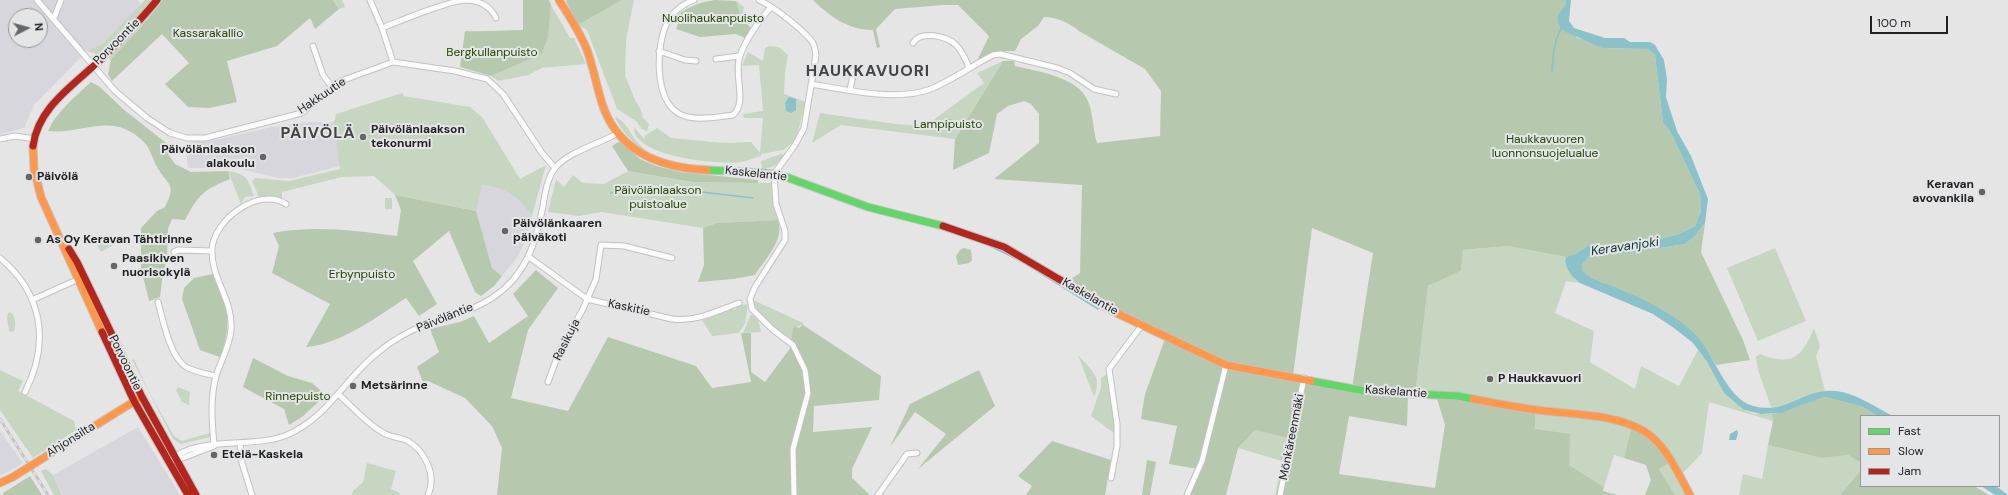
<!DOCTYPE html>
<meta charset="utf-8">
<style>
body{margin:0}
#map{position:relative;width:2008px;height:495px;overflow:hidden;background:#e5e5e6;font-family:"DM Sans",sans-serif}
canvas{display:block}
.legend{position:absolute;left:1860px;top:415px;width:140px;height:72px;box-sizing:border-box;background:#e4e5e7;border:1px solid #969799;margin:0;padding:5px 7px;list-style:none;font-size:12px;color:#222223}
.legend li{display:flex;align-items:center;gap:8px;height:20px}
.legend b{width:20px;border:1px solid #969799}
.north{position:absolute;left:8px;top:8px;width:40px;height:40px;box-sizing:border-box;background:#e4e5e7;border:1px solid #969799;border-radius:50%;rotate:84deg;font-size:11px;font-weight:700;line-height:16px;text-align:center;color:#222223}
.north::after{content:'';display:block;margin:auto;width:14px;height:18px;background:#666667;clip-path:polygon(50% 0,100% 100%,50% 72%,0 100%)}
.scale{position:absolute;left:1870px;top:16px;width:78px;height:18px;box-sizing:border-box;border:2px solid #222223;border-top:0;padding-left:5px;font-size:12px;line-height:14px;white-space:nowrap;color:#222223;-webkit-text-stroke:3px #e4e5e7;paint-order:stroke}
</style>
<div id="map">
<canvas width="2008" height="495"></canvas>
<ul class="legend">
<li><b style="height:5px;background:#63d668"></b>Fast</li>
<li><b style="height:5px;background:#ff974d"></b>Slow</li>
<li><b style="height:5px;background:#b3261e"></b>Jam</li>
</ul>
<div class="north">N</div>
<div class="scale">100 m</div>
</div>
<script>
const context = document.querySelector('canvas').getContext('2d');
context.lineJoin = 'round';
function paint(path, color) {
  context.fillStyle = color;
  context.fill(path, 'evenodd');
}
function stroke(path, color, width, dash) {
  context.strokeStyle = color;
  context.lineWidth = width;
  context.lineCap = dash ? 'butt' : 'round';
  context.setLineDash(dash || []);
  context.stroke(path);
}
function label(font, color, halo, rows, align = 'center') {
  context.font = font + ' "DM Sans",sans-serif';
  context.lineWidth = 4;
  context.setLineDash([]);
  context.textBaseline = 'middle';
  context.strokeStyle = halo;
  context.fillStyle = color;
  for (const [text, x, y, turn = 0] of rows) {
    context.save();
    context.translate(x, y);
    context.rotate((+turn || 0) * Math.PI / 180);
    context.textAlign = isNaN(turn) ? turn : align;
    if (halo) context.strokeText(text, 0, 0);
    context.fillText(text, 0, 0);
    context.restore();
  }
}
paint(new Path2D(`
 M0 0H137L141 4 102 44 87 51 34 105 24 128 0 134ZM16 16H40V40H16Z
 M305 122H334L340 166 293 178H279L236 168H188L186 148 188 143 211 141 272 127Z
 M457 179 505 190 521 200 532 216 523 246 516 259 502 276 492 268 476 211Z
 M138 427 180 495H63L53 475Z
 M0 431 23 463 0 476Z`), '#d6d6dc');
paint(new Path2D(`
 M145 0H163L142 26 111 59 87 51 102 44Z
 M333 0H342L345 7 339 9Z
 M622 0H634L626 40 625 75 635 100 641 110 643 118 649 124 647 131 642 129 636 121 617 109 587 30 578 25Z
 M736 1 744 7 742 16 748 25 738 10Z
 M551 5 570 38H574L586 64 542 68 528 75 499 81 491 76 542 54 548 37Z
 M768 46 779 47 788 55 785 73 784 94 806 102 795 141 783 150 761 154V156C754 158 747 161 741 162 720 165 632 157 634 127L644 139 646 135 657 128 671 138 724 143 751 142 760 153 763 118H744L743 114 763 111 759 65 742 66 748 52 763 61 765 48Z
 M1003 61 955 139 841 125 812 143 820 113 896 124 925 126 984 83 977 73Z
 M402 93 404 96 470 107 482 117 520 179 546 165 532 216C517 195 508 189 482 185L476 211 395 195 374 176 342 177 282 192V200L272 196 259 197 252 181 255 178 289 181 340 169 334 122 336 114Z
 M616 117C629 125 629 133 638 143 653 161 683 164 705 165V167C664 165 636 155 615 118Z
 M781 154 784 155C777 164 774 169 762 168L761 161Z
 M228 171C247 174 248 179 254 196L245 197 241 204Z
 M628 171 693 182 771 183 773 204 778 220 717 223 703 228 601 212 579 216 548 212 556 179 564 187 573 175 583 183 604 184Z
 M385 198H392V209H385Z
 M106 235 113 245 101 252 95 242Z
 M1508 246 1566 257C1563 267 1573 277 1580 283L1566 281 1555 313 1594 331 1590 362 1635 389 1641 366 1679 386 1698 350 1707 362 1724 393 1744 410 1754 414H1772L1773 421 1709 402 1702 453 1680 476 1690 495H1675L1659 469 1672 461 1632 425 1624 458 1614 455 1604 487 1569 465 1535 429V410L1415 396 1428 286 1461 271 1463 250Z
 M1775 248 1806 321 1758 341 1727 268Z
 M753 300 803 323V325L793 328 791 339C776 328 758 319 753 300Z
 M748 304 745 323 739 333 712 336 702 320 732 308 735 310 739 305Z
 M9 312 13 314C15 320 17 326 13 332L9 331 7 317Z
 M751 314 758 319 761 332 743 333Z
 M1814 328 1820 346 1816 356 1825 391C1807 396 1790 406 1771 407L1758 370 1756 357 1760 354C1792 367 1802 357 1814 328Z
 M1078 355C1091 370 1103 376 1094 397Z
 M134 359 149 392 174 436 182 441 210 433V437L181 444 173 439 137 369 132 360Z
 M0 370 23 381 18 391 74 421 76 430 33 458 0 410Z
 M1108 373 1116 424 1115 434 1091 416 1101 387V378Z
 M178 387 190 392 189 405 182 402 176 390Z
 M1255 430 1292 439 1280 495H1275L1282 461 1238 448Z
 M1768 445 1822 458 1848 455 1861 463V470L1840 495H1739L1743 474 1762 479Z
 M367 463 396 471 391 489 400 493 399 495H352L353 491 363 482Z
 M46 469 53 475 62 495H54L41 471Z`), '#c7d6c0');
paint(new Path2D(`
 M163 0H333L339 9 315 29 310 18 277 46 227 61 237 102 209 108 188 107 165 84 189 63 162 34 112 81 108 74 111 59 142 26Z
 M523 0H549L551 5 548 37 542 54 491 76 460 67 465 31C485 32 503 30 523 30Z
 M567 0H622L578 25 566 1Z
 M715 0 736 1 741 18 751 28 745 38 736 34 700 37 676 29 679 22 676 16C688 7 700 2 715 0Z
 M813 0H1566L1565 6 1562 13 1577 38 1592 42 1602 48 1648 49 1655 55 1663 123 1670 131 1700 194 1701 211 1695 226 1679 234 1653 241 1588 246 1577 254 1566 257 1508 246 1463 250 1461 271 1428 286 1415 396 1408 395 1407 426 1349 416 1339 474 1435 488 1445 425 1436 395 1535 410V429L1570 434 1569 465 1604 487 1603 491 1617 495H1280L1292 439 1255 430 1238 448 1226 495H1187L1198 469 1169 464 1177 426 1141 419 1145 394 1165 339 1226 365 1169 338 1065 283 1080 273 1082 185 994 179 1039 143V114L1031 104 1024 101 1008 106 997 114 989 153 953 170 955 139 1003 61H1014L1015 66C1037 71 1078 77 1088 101 1093 113 1093 130 1097 143L1160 136 1161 91 1145 69 1079 31C1070 23 1056 17 1044 17L1038 26 1021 39 1015 51H1000L977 61 989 36 958 5H943L895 9 876 29 880 47 877 48 873 30C849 30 830 17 813 0ZM1312 228 1373 253 1352 388 1293 376Z
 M91 82 100 87 123 109 166 143 168 154 175 164 191 172 228 171 230 179C203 190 199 194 185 220L172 219 168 229 167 259 163 273 160 297 149 301 141 268V228L157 211 165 207C177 183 168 186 157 167 153 160 150 148 144 142 112 110 83 135 48 131 57 111 75 97 91 82Z
 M620 141 640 159 656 166 680 172 758 180V183L693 182 628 171 612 146Z
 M395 195 476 211 492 268 502 276 494 286 481 296 475 292 449 231 413 261 437 304 419 316 406 298C378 316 340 345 306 347L330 304 272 273 279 246 273 233C315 225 356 231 397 236L401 210Z
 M778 220C785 240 765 259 755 275L733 279 698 282 704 265 703 228 717 223Z
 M1705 223 1701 252 1743 340 1750 360 1716 365C1696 329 1658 306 1622 290 1608 283 1593 282 1582 270V265L1588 257 1596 254 1628 253 1685 244 1694 237Z
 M964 248 971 250 972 260 969 263 958 265 956 256 960 250Z
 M536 270 558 288 528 330 511 398 568 411 608 337 696 366 712 388 751 382 741 333H751V372L765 382 794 343 791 339 793 328 795 326 799 328 803 325 881 376 879 400 814 406 813 432 872 427 852 469V478L870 495H497L502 448 492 426 465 398 428 381 423 382 417 367 439 352 430 329 460 322 474 316 489 343 528 316 513 294Z
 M213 274C228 304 233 324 220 357L200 350 182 299 184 288 194 278Z
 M253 358 288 376 312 383 326 395 302 417 289 425 284 409 243 387Z
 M979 370 995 406 918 469 946 434 915 412 890 447 910 404Z
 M1826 397 1863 407 1878 416H1861V463L1848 455 1822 458 1768 445 1773 421 1772 414C1792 413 1807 400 1826 397Z
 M1632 425 1651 436 1672 461 1659 469 1675 495H1645L1651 480 1646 465 1624 458Z
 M1052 441 1111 460 1105 495H1026L1032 486 1018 476Z
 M1147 460 1156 462 1150 495H1142Z
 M1861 470V486H1974L1989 495H1840Z
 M30 476 42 495H3V493Z`), '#b6c8ae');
paint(new Path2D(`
 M1566 0H1571L1569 21 1574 28 1605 38H1624L1630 42H1650L1655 45 1664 60 1667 79 1666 97 1677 131 1691 156 1708 199 1705 223 1694 237 1685 244 1628 253 1596 254 1588 257 1582 265V270C1593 282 1608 283 1622 290 1646 300 1679 317 1697 336 1714 355 1727 399 1753 406 1784 414 1800 393 1826 391 1849 388 1873 406 1893 416H1878L1863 407 1826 397 1818 399 1782 413 1761 414 1744 410 1724 393 1707 362 1693 343 1674 328 1653 314 1580 283 1572 276 1567 268 1565 261 1566 257 1576 254 1588 246 1653 241 1679 234 1695 226 1701 211 1700 194 1670 131 1663 123 1655 55 1648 49 1602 48 1566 32 1561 28 1558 22V15L1565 6Z
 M789 97 796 99V110L791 113 786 111 785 103Z
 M948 119 953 120 940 131 938 127Z
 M1737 430 1738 433 1736 440H1729L1730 434Z
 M1981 486H1996L2008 495H1995Z`), '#8bc1c8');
stroke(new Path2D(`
 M1552 71C1553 55 1554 40 1562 27
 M611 193 616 191H693L753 198
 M984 243 1023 262 1098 309`), '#8bc1c8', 1.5);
const street = new Path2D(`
 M37 0 115 91 147 118 170 133 187 138H205L302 113 341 81 393 62 455 71 487 79 503 94 542 153 555 168
 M370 0 382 28 393 62
 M694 0C684 3 671 13 667 23 656 45 654 98 678 113 692 122 716 117 733 115 748 102 733 74 740 56 746 38 759 21 771 7
 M759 0C773 6 805 31 813 43 815 47 815 51 816 55L804 128 795 145 774 174 776 204 785 231V240L755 287 750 299 752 309 772 329 793 345 805 370 808 393 793 449 794 495
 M54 18 61 0
 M382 28C400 21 449 0 467 0 480 1 491 7 496 18
 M913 43C920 30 947 36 956 45 962 51 966 60 969 68
 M313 46 323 75 332 87
 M659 51 685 60 696 61
 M716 59 739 56
 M811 84C846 90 894 101 928 90 948 83 973 65 993 55L1000 54 1057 68 1070 73 1094 89 1116 94
 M850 90 854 70 857 69
 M0 139 15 136 35 139
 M174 252 178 250 212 251
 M529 257 587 299 672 319C696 322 717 311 739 303
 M0 258C43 294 50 343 25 392
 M32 300 81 278
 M158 302C163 320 170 357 186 367 195 372 207 374 216 376
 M548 382 559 352 583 309 596 279 601 245 624 246 672 258
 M338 394C352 406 366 423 382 432 389 437 398 437 406 440 425 450 437 475 428 495
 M240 443 242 463 252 495
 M214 445C212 422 210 399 216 376 221 360 230 346 231 329 233 299 211 279 212 250 213 220 259 186 286 204
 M175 461 214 446
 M169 462C193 435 254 449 287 435 327 418 344 380 376 354 390 342 410 330 428 324 450 316 472 311 492 298 526 276 536 243 543 206 545 193 547 179 555 168 568 152 599 144 618 133
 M1111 478 1117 446V424L1109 369 1142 325
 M878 495 907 454 917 453
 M1187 495 1202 461 1226 365
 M1280 495 1304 378`);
const fast = new Path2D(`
 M707 170 765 173 786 177 868 207 943 226
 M1311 381 1370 392 1458 396 1473 399`);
const slow = new Path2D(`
 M559 0C569 16 580 32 587 50 594 69 597 90 604 109 621 153 663 168 707 170
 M33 146 34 169 41 197 102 332
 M1079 291 1112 311 1226 365 1311 381
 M1473 399C1494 403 1516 407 1537 410 1571 415 1624 413 1652 437 1669 452 1679 475 1690 495
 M64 445 138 399
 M0 483 13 477`);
const jam = new Path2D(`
 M33 146C38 107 74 85 100 60 120 41 139 22 157 0
 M943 226 1004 247 1079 291
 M69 249 77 262 142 397 196 495
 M102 332 134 401 188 495`);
stroke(street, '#c2c2c3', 7);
stroke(fast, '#c2c2c3', 9);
stroke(slow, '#c2c2c3', 9);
stroke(jam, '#c2c2c3', 9);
stroke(street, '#fbfbfb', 5);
stroke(fast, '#63d668', 7);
stroke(slow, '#ff974d', 7);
stroke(jam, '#b3261e', 7);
const rail = new Path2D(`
 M0 419 48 495`);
stroke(rail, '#c5c5c6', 3);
stroke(rail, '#e4e5e7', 1.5, [4.5]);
const slowBridge = new Path2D(`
 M13 477 64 445`);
stroke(slowBridge, '#c2c2c3', 9, []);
stroke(slowBridge, '#ff974d', 7);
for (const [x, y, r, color] of [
 [363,137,4,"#666667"],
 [263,157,4,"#666667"],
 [29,177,4,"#666667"],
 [1982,192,4,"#666667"],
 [505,231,4,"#666667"],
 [38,240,4,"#666667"],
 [114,266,4,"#666667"],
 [1490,379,4,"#666667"],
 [353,386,4,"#666667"],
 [214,455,4,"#666667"]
]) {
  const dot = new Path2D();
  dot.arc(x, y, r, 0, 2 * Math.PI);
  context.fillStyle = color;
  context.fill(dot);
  stroke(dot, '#e4e5e7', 1.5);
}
label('12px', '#1f4700', '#e4e5e7', [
 ["Nuolihaukanpuisto",713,19],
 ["Kassarakallio",208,34],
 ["Bergkullanpuisto",492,53],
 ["Lampipuisto",948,125],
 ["Haukkavuoren",1545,140],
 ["luonnonsuojelualue",1545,154],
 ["Päivölänlaakson",658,191],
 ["puistoalue",658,205],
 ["Erbynpuisto",362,275],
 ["Rinnepuisto",298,397]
]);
label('12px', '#222223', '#e4e5e7', [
 ["Porvoontie",117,42,-45],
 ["Hakkuutie",322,96,-34],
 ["Kaskelantie",756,174,6],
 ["Kaskelantie",1090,297,30],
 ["Kaskitie",629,308,12],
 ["Päivöläntie",445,318,-22],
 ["Rasikuja",567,340,-63],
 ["Porvoontie",125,363,64],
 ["Kaskelantie",1396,392,4],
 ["Mönkäreenmäki",1292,437,-79],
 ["Ahjonsilta",71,440,-32]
]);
label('bold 12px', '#222223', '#e4e5e7', [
 ["Päivölänlaakson",371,130],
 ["tekonurmi",371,144],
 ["Päivölänlaakson",255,150,"right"],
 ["alakoulu",255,164,"right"],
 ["Päivölä",37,177],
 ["Keravan",1974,185,"right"],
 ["avovankila",1974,199,"right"],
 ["Päivölänkaaren",513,224],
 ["päiväkoti",513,238],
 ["As Oy Keravan Tähtirinne",46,240],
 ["Paasikiven",122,259],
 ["nuorisokylä",122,273],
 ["P Haukkavuori",1498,379],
 ["Metsärinne",361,386],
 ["Etelä-Kaskela",222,455]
], 'left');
label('italic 13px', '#0e3438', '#e4e5e7', [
 ["Keravanjoki",1625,247,-8]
]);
context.letterSpacing = '1px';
label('bold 16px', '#434346', '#e4e5e7', [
 ["HAUKKAVUORI",868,72],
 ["PÄIVÖLÄ",318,134]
]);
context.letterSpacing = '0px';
</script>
